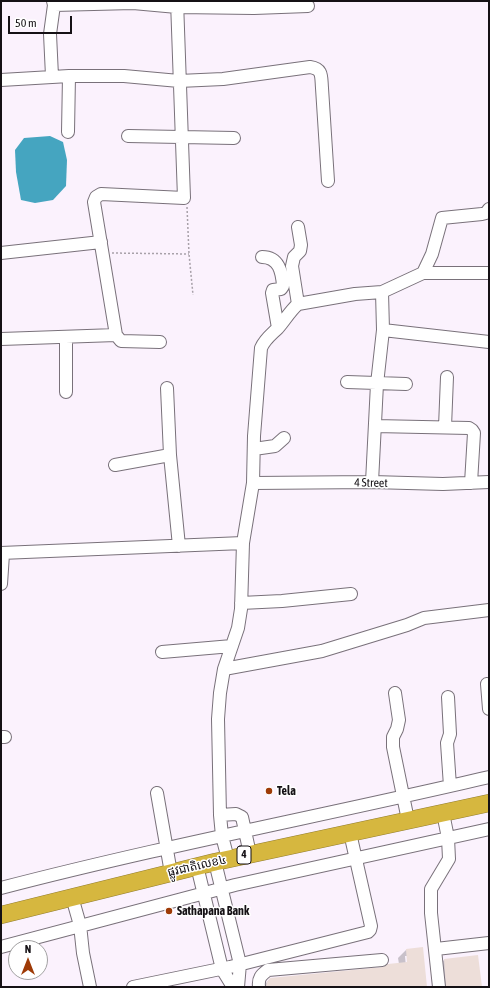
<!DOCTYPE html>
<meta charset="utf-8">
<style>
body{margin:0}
#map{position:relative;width:490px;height:988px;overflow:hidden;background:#fbf2fd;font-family:"Asap Condensed",sans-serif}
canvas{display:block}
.frame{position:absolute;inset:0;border:2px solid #151115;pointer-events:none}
.north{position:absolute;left:8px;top:940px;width:40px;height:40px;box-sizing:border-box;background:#fff;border:1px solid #a1a0a1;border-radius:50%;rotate:0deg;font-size:11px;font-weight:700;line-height:16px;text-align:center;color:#151115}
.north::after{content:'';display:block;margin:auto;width:14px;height:18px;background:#9e3a07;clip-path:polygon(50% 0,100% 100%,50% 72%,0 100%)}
.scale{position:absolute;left:8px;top:16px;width:64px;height:18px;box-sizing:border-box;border:2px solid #151115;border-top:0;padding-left:5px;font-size:12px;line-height:14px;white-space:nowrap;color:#151115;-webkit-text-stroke:3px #fff;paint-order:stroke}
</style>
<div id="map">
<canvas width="490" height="988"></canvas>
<div class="frame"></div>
<div class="north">N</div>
<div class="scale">50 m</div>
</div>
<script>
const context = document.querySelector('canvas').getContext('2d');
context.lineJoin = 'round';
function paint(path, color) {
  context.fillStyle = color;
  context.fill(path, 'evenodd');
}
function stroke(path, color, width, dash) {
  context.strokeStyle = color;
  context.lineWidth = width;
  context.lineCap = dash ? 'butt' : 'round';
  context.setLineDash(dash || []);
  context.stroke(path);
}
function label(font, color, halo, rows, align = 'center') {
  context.font = font + ' "Asap Condensed","Noto Sans Khmer",sans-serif';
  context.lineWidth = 3;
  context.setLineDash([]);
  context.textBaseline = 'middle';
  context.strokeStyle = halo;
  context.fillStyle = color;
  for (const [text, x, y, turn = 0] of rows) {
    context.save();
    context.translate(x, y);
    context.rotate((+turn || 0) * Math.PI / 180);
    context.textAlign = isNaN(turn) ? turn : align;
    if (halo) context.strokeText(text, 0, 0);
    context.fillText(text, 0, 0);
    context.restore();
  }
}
paint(new Path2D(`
 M50 136 63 142 67 160 66 186 53 200 35 203 21 200 16 172 15 150 24 138Z`), '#45a5c0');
paint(new Path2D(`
 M422 948 426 987H262L270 979 383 968 399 964 398 958 406 950ZM405 956H407L408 967H406Z
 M477 956 481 987H438L436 968 444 960Z`), '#0003');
paint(new Path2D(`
 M423 947 427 987H266L267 982 270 978 383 967 388 964 407 962 406 949Z
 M478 955 482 987H446L444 959Z`), '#edded9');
const minor = new Path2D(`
 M54 5 133 3 177 7 254 8 308 6
 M52 76 50 34 54 5 53 1
 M1 80 69 76H124L179 81 223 79 310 67C323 69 321 76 322 88L328 181
 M68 132 69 76
 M128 136 234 138
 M298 227 301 245 300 251 294 257 292 266 298 304
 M1 253 101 242
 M262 257C279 257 282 272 283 286L281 289 273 290 272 293 278 328
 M423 273H489
 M383 330 489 342
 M116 335 94 202 96 197 101 194 184 198 177 1
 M66 337V392
 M1 339 116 335 121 341 160 342
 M347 382 406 384
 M167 388 170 455 179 546
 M375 426 469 428 472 430 474 433 471 483
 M445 427 447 377
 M254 449 275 446 284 438
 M115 465 170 455
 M372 482 377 384 383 330 382 292
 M253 483 372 482 443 484 489 482
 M1 553 243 543
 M1 584 3 554
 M241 603 282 601 351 594
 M162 652 232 646
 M224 669 322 651 407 625 424 618 489 610
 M487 684 489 709
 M395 693 399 720 397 729 393 737V747L408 820
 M448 697 450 734 447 743 450 786
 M1 737H5
 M157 793 171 873
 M220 815 236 814 242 817 250 854
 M228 859 222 836 220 815 218 719 220 693 224 669 238 628 241 609 243 543 253 483 254 436 261 348C265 339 271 335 278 328 285 320 290 311 298 304L355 294 382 292 423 273 432 254 442 218 482 214 486 213 489 209
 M215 862 240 964 238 987
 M197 866 222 969 233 987
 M1 888C162 846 326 815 489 777
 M72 897 80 925 83 953 90 987
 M1 947 235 885 489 829
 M436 949 489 943
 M133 987 230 967 368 932 370 930 371 926 350 833
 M259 987C258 978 261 975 268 970L382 960
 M439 987 431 913V889L449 859 448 838 443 813`);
const highway = new Path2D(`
 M1 915 215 862 489 803`);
stroke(minor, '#79717a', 14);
stroke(highway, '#927d30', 18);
stroke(new Path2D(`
 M187 207 189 254 193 295
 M112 253 189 254`), '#a8a1a9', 1.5, [2, 2]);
stroke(minor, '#fff', 12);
stroke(highway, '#d6b73f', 17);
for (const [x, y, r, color] of [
 [269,791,4,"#9e3a07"],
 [169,911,4,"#9e3a07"]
]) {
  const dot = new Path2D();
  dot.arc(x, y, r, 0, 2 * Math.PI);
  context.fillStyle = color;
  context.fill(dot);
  stroke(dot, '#fff', 1.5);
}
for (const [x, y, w] of [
 [244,855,14]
]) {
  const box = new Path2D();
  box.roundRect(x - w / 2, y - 9, w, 18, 3);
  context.fillStyle = '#fff';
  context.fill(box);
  stroke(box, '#151115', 1);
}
label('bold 11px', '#151115', null, [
 ["4",244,855]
]);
label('12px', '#151115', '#fff', [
 ["4 Street",371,483,1],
 ["ផ្លូវជាតិលេខ៤",197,866,-13]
]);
label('bold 12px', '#151115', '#fff', [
 ["Tela",277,791],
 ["Sathapana Bank",177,911]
], 'left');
</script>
